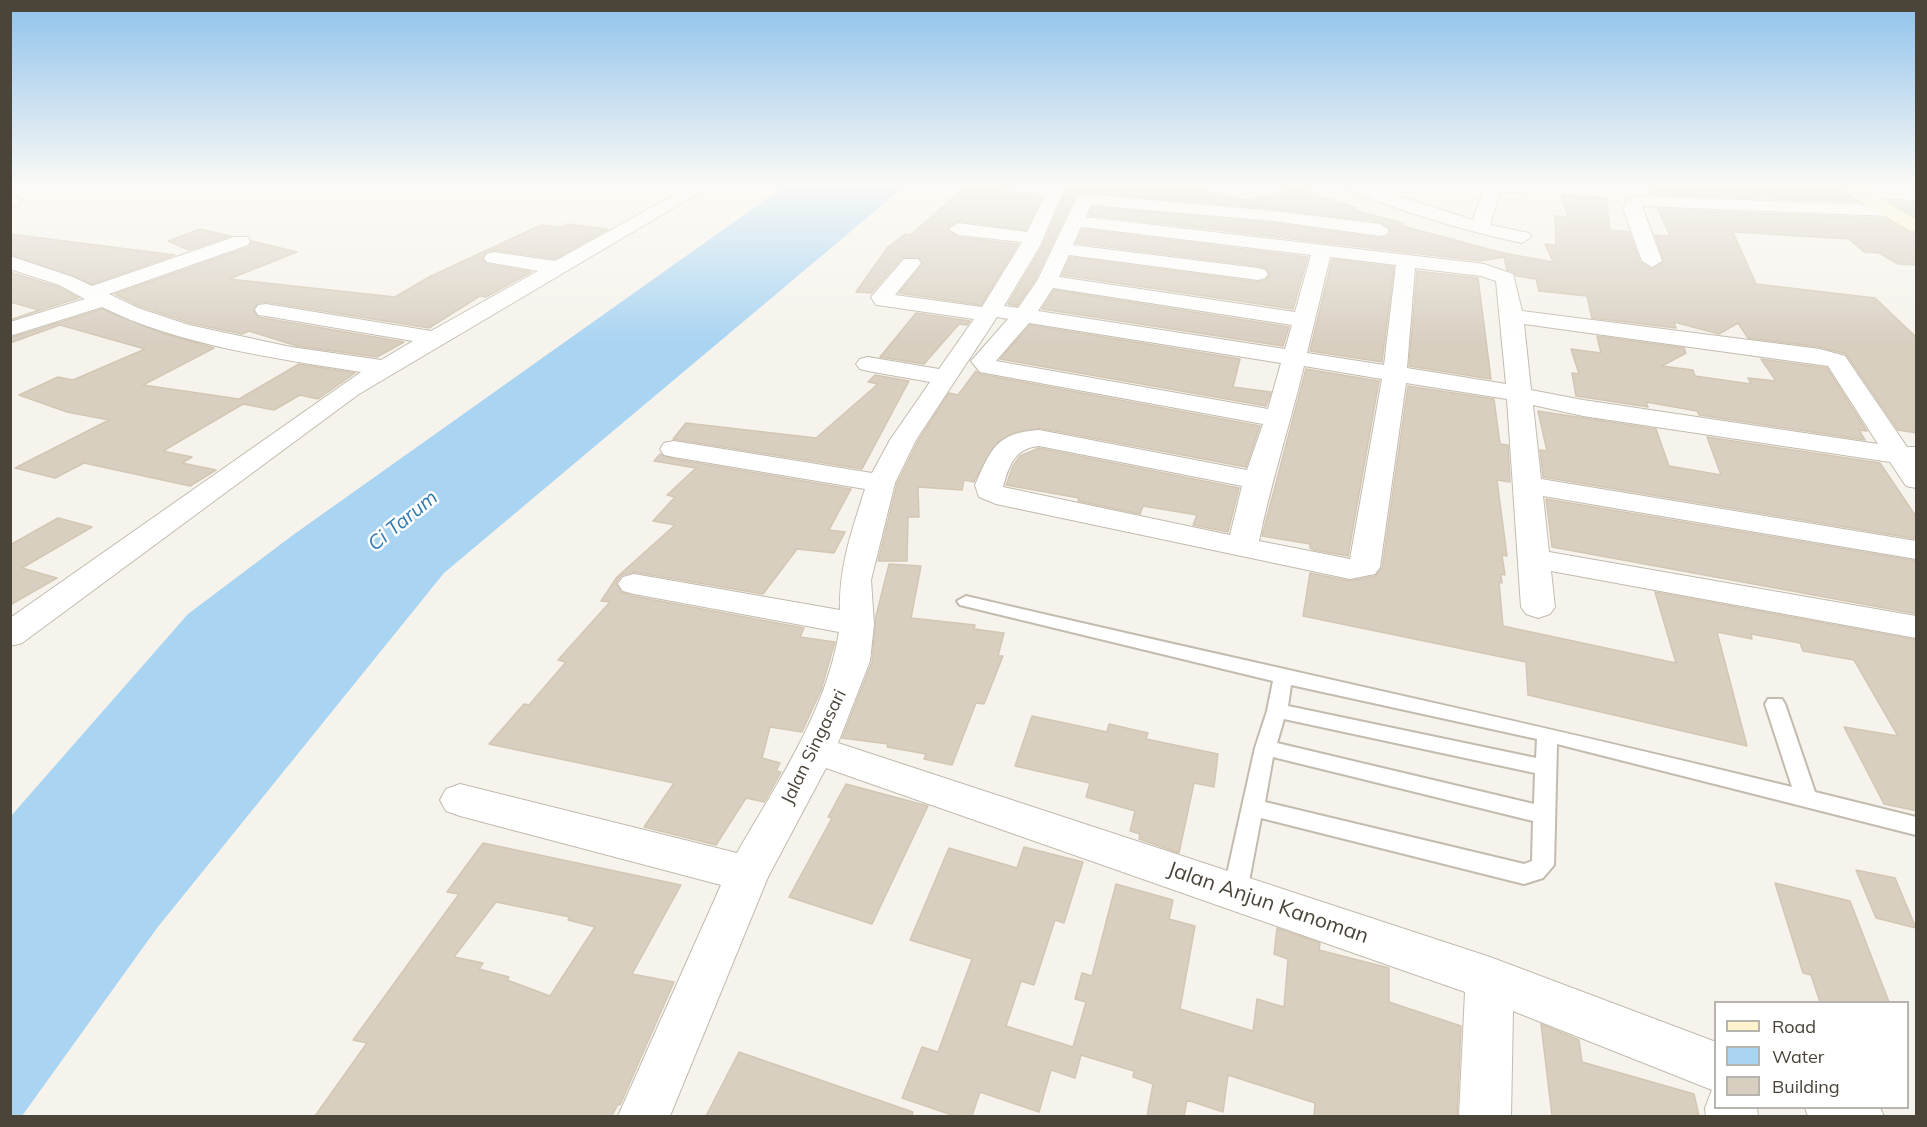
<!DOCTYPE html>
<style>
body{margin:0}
#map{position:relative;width:1927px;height:1127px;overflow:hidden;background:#f6f3ec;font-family:Mulish,sans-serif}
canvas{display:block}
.frame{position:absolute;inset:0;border:12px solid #4b4439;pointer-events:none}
.legend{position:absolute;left:1714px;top:1001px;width:195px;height:108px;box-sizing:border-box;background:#fff;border:2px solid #b7b4b0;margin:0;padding:8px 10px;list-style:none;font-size:18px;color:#4b4439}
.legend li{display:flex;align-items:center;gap:12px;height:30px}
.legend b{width:30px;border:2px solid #b7b4b0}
</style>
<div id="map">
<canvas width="1927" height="1127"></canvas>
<div class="frame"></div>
<ul class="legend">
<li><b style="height:8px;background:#fff3cd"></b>Road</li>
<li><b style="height:16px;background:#a9d4f2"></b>Water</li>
<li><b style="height:16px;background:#d8cfc1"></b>Building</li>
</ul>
</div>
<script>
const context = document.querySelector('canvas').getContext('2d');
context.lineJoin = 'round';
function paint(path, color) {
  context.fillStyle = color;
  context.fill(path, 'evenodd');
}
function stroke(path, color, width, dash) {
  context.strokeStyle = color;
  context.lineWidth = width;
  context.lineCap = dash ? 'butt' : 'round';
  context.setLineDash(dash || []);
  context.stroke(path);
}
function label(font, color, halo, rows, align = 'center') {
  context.font = font + ' Mulish,sans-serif';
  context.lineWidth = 5;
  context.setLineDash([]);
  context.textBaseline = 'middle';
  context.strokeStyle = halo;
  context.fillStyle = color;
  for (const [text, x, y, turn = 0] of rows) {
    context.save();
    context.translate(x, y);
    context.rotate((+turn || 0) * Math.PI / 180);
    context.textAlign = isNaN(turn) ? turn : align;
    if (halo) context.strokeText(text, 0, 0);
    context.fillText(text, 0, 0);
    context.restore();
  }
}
paint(new Path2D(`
 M786 185H906L444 573 157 928 22 1116H11V816L188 614 293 535Z`), '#a9d4f2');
const building = new Path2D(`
 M968 185H994L1004 192 1042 197 1026 230 958 221 947 228 958 237 1018 244 981 305 899 293 923 264 918 257 902 258 871 293 856 292 888 247 905 234 910 235Z
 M1068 185H1197L1201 191 1246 201 1282 195 1286 190 1285 185H1296L1315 195 1357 208 1353 210 1403 223 1399 225 1503 253 1553 262 1545 244 1556 245 1555 216 1568 217 1561 194 1606 198 1610 230 1629 232 1640 262 1651 269 1664 262 1655 235 1670 236 1658 209 1884 218 1917 234V265L1898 264 1879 253 1864 252 1849 239 1733 232 1756 284 1875 298 1917 338V433L1898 430 1846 354 1820 347 1748 338 1738 323 1719 334 1674 322 1676 328 1592 318 1587 296 1539 291 1536 279 1516 276 1514 272 1507 270 1504 257 1480 261 1089 215 1092 207 1274 223 1380 238 1388 236 1391 229 1380 222 1274 209 1084 192 1074 198 1035 280 1017 306 1008 304 1042 247Z
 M1647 185H1831L1858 202 1651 194Z
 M1888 201 1917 202V217Z
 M568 224 608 229 555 259 494 250 486 252 482 258 487 264 531 272 486 297 480 296 429 328 266 302 258 303 253 309 258 317 404 342 377 357 297 346 249 331 242 334 190 323 139 306 115 294 249 247 252 241 297 252 229 279 395 297 429 277 541 225 561 227Z
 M200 229 231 236 189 250 168 241Z
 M1082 229 1308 257 1293 309 1062 275 1070 257 1258 282 1266 280 1270 274 1266 268 1258 266 1076 243Z
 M10 234 175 255 92 284 10 254Z
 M1332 259 1394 267 1382 362 1310 351Z
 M1417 271 1478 278 1491 379 1409 366Z
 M10 272 58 287 79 298 10 320 39 310 10 302Z
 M1054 290 1289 327 1283 346 1042 309Z
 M102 309 162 333 214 348 143 385 239 399 299 364 355 373 318 399 300 395 274 410 243 404 163 451 192 457 182 463 216 470 190 486 84 463 55 478 15 468 109 420 67 412 19 395 58 377 73 380 145 349 60 325 10 343V338Z
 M916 313 970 321 967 325 959 324 924 364 880 357Z
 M1030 325 1240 359 1233 387 1271 392 1266 406 1000 359Z
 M1597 336 1684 348 1686 353 1662 366 1693 370 1695 376 1751 384 1748 378 1776 381 1761 359 1827 368 1867 431 1859 430 1865 440 1699 415 1697 411 1646 402 1648 407 1576 396 1572 373 1579 374 1571 349 1601 353Z
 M1306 369 1379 381 1348 556 1314 550 1310 548V544L1262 536Z
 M976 371 980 374 1260 426 1246 467 1039 428 1013 433 995 444 974 482 964 480 962 490 918 487 919 517H908L907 561H878L897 484 918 441 949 393 958 395Z
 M875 375 909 381 862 469 673 439 686 423 816 438 878 384 868 382Z
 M1408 386 1494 399 1500 444 1508 445 1510 482 1497 480 1507 556 1502 555 1505 575 1501 574 1502 583 1499 582 1503 626 1676 663 1655 592 1917 640V811L1884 804 1844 727 1898 736 1854 660 1803 651 1800 643 1751 634 1752 639 1717 632 1747 746 1528 695 1526 662 1303 616 1310 573 1350 581 1375 576 1382 568Z
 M1538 411 1656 429 1669 466 1721 475 1707 437 1880 463 1917 518V539L1543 477 1540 450 1547 451Z
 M1039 448 1239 488 1228 532 1193 525 1197 515 1143 506 1140 514 1078 501 1079 498 1006 485 1013 466 1020 456Z
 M660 454 674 459 851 489 829 530 845 532 834 553 797 549 763 594 634 572 622 575 616 583 621 592 633 596 804 628 800 637 835 642 821 690 802 732 770 727 762 758 780 763 776 771 781 772 766 799 764 802 746 798 716 845 644 827 674 783 489 744 524 704 529 705 566 662 558 660 610 602 601 601 617 577 675 525 653 521 675 497 667 495 696 468 654 461Z
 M1546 499 1917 561V614L1552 547Z
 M58 518 92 527 22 568 57 578 10 605V545Z
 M889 564 921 566 911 618 975 625 974 629 1004 633 998 656H1003L984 704 976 703 952 765 924 759 926 754 887 747 888 744 842 738 872 662 876 616Z
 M1032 716 1107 732 1109 724 1148 733 1146 739 1218 754 1214 787 1194 783 1179 853 1139 839 1140 834 1130 831 1135 811 1086 797 1090 783 1015 766Z
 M846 784 928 806 872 924 789 897 832 818 828 817Z
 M483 843 681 885 632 974 674 982 620 1105 618 1104 612 1116H315L367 1043 353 1040 459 894 447 892ZM496 902 570 917 568 920 595 927 550 996 507 980 509 977 479 969 483 963 454 957Z
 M1024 847 1083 862 1064 923 1055 920 1034 985 1021 981 1006 1026 1073 1047 1086 1002 1075 999 1082 973 1092 976 1116 884 1173 900 1169 919 1195 926 1180 1009 1253 1031 1257 999 1284 1007 1288 959 1274 954 1277 928 1320 943 1319 950 1389 968V1002L1461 1026 1457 1116H1314L1315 1103 1228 1075 1223 1112 1187 1100 1184 1116H1147L1153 1084 1133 1077 1134 1071 1081 1055 1075 1078 1051 1070 1039 1112 980 1092 972 1116H955L902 1098 922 1047 938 1052 972 959 910 940 949 848 1017 868Z
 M1856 870 1895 878 1916 928 1876 918Z
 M1775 883 1850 901 1889 1002H1820L1811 975 1803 973Z
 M1541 1024 1579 1040 1582 1062 1694 1094 1699 1116H1552Z
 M739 1052 913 1112 912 1116H706Z`);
paint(building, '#d8cfc1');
stroke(building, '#d3c7b4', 1.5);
const service = new Path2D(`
 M966 596C1241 661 1517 719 1792 787L1765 704 1768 699H1782L1785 704 1815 792 1916 817V835L1557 744 1554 865 1543 878 1524 884 1261 818 1247 892 1243 899 1235 902 1227 899 1223 892 1255 748 1267 711 1273 681 960 605 957 601ZM1291 685 1537 739 1536 758 1288 706ZM1284 719 1535 773 1534 804 1277 743ZM1273 757 1533 821 1532 861 1524 864 1265 802Z`);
const minor = new Path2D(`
 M692 185H712L359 394 22 643 10 646V618L361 372C279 359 177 345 102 307L10 336V322L85 299 59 285 10 269V256L73 277 92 286 234 237H248L250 241 248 245 109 294 138 308 189 325 291 347 381 360 413 341 266 316 258 315 255 310 258 305 266 304 431 331 538 271 487 262 484 258 487 254 494 252 555 261Z
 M996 185H1066L1040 246 1004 306 1018 308 1037 281 1076 199 1085 194 1274 211 1380 224 1389 230 1387 234 1380 236 1274 221 1091 205 1086 217 1484 264 1513 274 1522 311 1820 349 1845 356 1907 447H1916V488L1906 486 1890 462 1583 416 1533 405 1541 479 1916 541V559L1543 496 1549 552 1916 616V638L1551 571 1555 607 1550 614 1538 618 1526 614 1521 607 1507 399 1406 383 1380 567 1375 574 1350 579 996 504 979 497 975 485C991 449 996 433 1039 430L1247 470 1263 424 980 372 971 361 1008 319 997 317 916 440 895 483 871 580 874 624 870 661 838 743 1490 957 1716 1042V1108H1757L1758 1116H1706L1705 1108 1712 1090 1513 1011 1511 1116H1459L1465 992 826 768 768 877 670 1116H618L721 885 460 816 446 811 440 800 446 789 460 784 737 853C777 783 826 712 839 632L634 594 623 591 618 584 623 577 634 574 840 610C839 565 852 531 865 489L674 457 664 455 660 449 664 443 674 441 872 473 890 440 930 382 868 371 860 369 856 364 860 359 868 357 939 369 974 319 884 306 876 305 871 297 904 259H918L921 263 895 295 982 307 1022 242 958 235 949 229 958 223 1027 232 1045 195 1004 190ZM1081 227 1311 255 1295 312 1059 277 1069 255 1258 280 1265 278 1268 274 1265 270 1258 268 1073 245ZM1330 257 1396 265 1384 365 1307 353ZM1415 268 1481 276 1496 281 1506 384 1407 368ZM1053 288 1292 325 1285 349 1038 311ZM1029 323 1281 363 1268 409 996 361ZM1524 324 1828 366 1878 444 1583 400 1531 390ZM1304 366 1382 379 1350 559 1259 541C1271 482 1290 425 1304 366ZM1039 446 1242 486 1230 535 1003 487C1009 465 1015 448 1039 446Z
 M1199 185H1228L1246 189 1283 185 1284 189 1282 193 1246 199 1201 189Z
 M1343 185H1365L1473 220 1485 185H1533L1535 189 1527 194 1500 191 1490 225 1529 233 1531 237 1522 243C1461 230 1403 212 1345 189Z
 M1862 188 1916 190V200L1856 197 1853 193Z
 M10 196 18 197 21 201 18 205 10 206Z
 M1641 196 1891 206 1900 211 1891 216 1642 206 1662 261 1652 267 1642 261 1623 209 1628 199Z
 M1805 1108H1880L1884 1116H1808Z`);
const secondary = new Path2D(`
 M1833 185H1855L1916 219V232L1909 230Z`);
stroke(service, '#c2bbae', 4);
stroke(minor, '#c2bbae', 2);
stroke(secondary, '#d6c79b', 3);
paint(service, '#fff');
paint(minor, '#fff');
paint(secondary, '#fff3cd');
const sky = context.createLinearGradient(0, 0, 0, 343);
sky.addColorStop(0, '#8fc1ec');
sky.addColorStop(0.54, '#fbfaf6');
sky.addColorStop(1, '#fbfaf600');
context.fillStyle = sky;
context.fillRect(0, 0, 1927, 343);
label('18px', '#4b4439', '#fff', [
 ["Jalan Singasari",814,747,-64]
]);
label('italic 20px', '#2e7ab2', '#fff', [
 ["Ci Tarum",403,521,-39]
]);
label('21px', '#4b4439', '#fff', [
 ["Jalan Anjun Kanoman",1268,903,19]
]);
</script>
